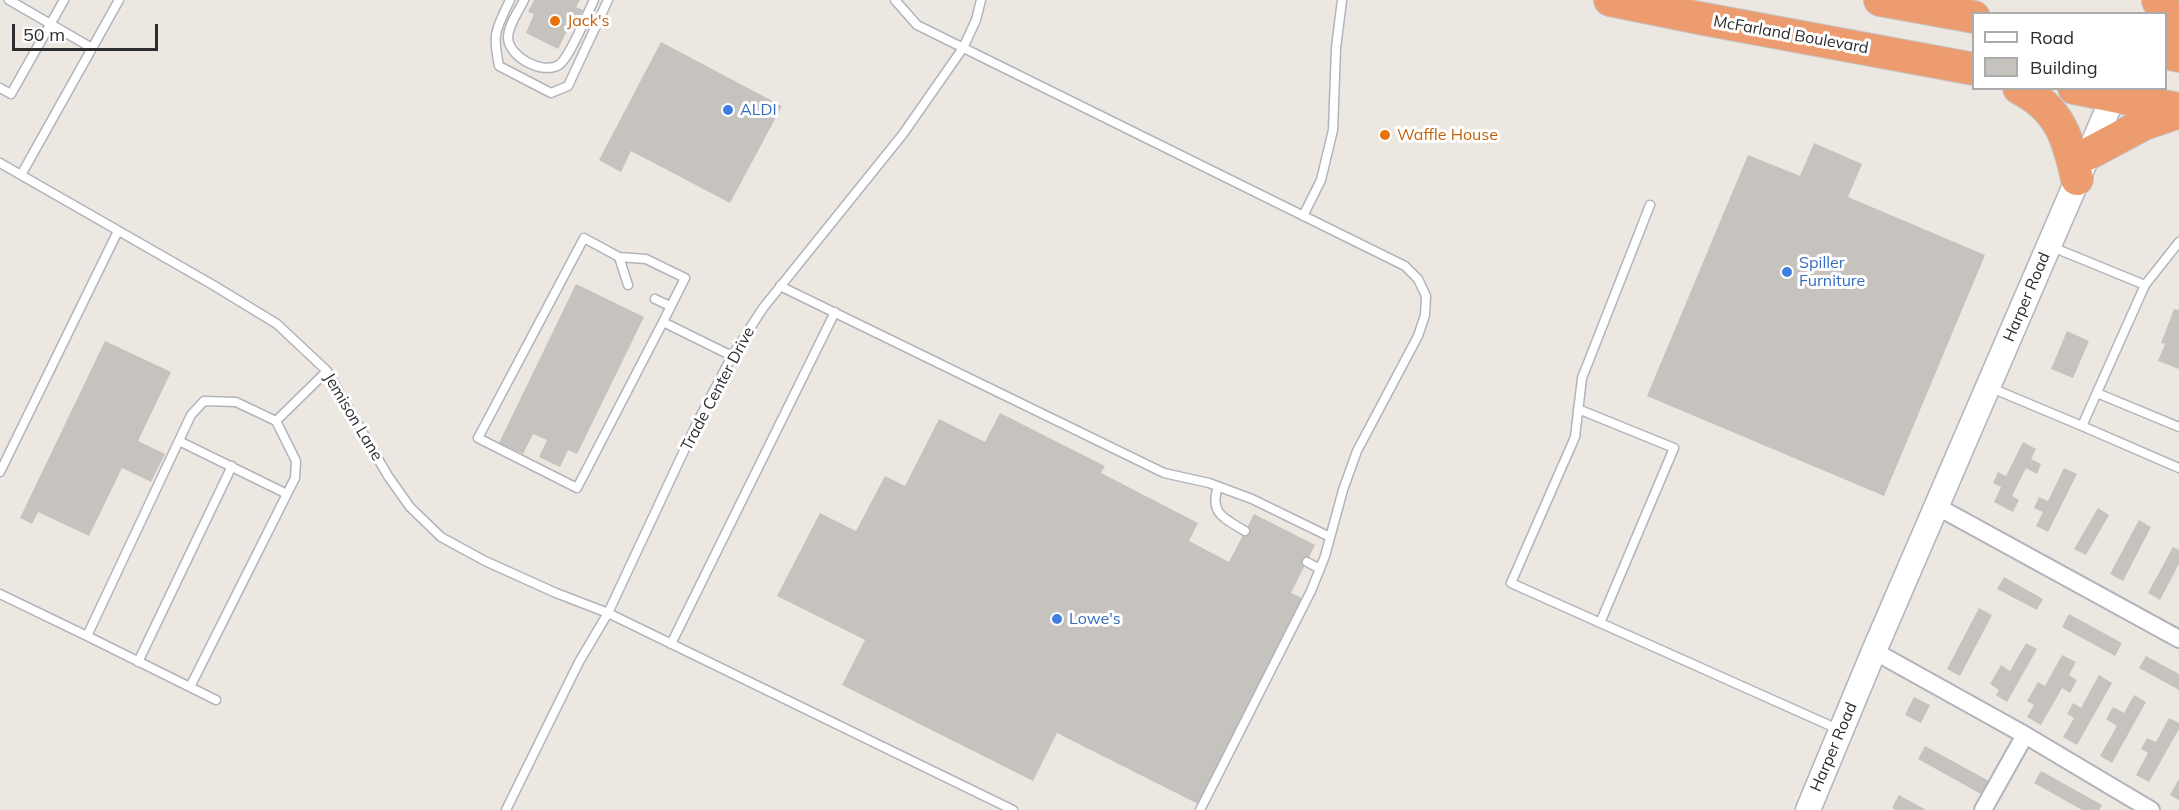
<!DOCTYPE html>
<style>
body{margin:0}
#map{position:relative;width:2179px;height:810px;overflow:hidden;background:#ede7e2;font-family:Mulish,sans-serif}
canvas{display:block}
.legend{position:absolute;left:1972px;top:12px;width:195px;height:78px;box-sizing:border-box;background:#fff;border:2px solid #ababab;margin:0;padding:8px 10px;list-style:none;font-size:18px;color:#2d2d2d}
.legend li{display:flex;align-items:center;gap:12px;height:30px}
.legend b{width:30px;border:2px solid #ababab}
.scale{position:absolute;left:12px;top:24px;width:146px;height:27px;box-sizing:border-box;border:3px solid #2d2d2d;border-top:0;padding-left:8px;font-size:18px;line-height:21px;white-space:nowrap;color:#2d2d2d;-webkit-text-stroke:4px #fff;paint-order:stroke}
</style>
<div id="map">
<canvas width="2179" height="810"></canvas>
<ul class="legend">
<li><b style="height:8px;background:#fff"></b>Road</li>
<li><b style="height:16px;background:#c6c2bd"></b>Building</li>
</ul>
<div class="scale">50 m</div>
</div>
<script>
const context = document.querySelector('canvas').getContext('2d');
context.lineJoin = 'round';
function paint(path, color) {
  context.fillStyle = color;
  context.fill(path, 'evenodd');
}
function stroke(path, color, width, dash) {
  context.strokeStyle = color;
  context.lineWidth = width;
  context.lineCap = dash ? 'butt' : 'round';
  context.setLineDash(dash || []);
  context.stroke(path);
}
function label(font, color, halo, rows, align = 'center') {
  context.font = font + ' Mulish,sans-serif';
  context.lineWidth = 6;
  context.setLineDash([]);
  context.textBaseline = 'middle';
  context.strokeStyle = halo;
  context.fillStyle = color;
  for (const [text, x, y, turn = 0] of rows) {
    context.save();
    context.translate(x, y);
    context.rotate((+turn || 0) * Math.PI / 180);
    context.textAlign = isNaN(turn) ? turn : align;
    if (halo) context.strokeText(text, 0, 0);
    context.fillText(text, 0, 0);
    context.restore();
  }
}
paint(new Path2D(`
 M534 0H580L576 7 583 10 574 29 569 27 558 49 526 33 534 14 528 12Z
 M661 42 782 106 730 203 631 151 621 172 599 160Z
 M1814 143 1862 164 1848 197 1985 255 1884 496 1647 396 1748 155 1800 176Z
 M576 284 644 317 577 454 568 450 560 467 539 457 547 440 533 434 523 454 499 443Z
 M2174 309 2179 310V369L2158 361 2165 344 2161 343Z
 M2067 331 2089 341 2073 378 2051 369Z
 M105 341 171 372 138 441 165 454 151 482 122 468 89 536 38 512 32 524 20 518Z
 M1000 413 1105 466 1101 473 1198 523 1189 541 1229 562 1254 514 1315 545 1291 593 1302 598 1198 804 1057 733 1033 781 842 685 865 640 777 596 820 513 856 531 885 476 905 486 939 419 985 442Z
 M2023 442 2036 449 2031 459 2041 464 2037 474 2026 468 2012 496 2019 500 2013 512 1994 502 2001 487 1993 483 1998 472 2006 476Z
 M2064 468 2077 474 2048 532 2036 526 2043 512 2034 508 2039 497 2048 501Z
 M2098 508 2109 515 2086 555 2074 549Z
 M2139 520 2151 527 2123 581 2110 574Z
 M2173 547 2179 550V564L2160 600 2148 593Z
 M2004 577 2043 599 2037 610 1997 589Z
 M1979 608 1992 615 1960 676 1947 669Z
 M2069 614 2122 643 2115 656 2062 627Z
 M2026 643 2037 649 2007 702 1996 695 1999 690 1990 684 2001 665 2010 671Z
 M2062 655 2076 662 2069 675 2077 680 2070 693 2062 688 2041 725 2027 717 2034 705 2027 701 2038 682 2045 686Z
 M2146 656 2179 674V690L2139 668Z
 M2099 675 2112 683 2077 745 2063 737 2074 718 2067 714 2073 703 2081 708Z
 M2134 695 2146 702 2112 763 2100 756 2117 726 2106 719 2113 707 2124 713Z
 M1914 697 1930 705 1921 723 1905 715Z
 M2169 718 2179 723V729L2149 782 2136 775 2148 753 2141 749 2147 738 2156 742Z
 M1925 746 1989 781 1981 794 1918 759Z
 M2041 771 2102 805 2099 810H2082L2034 783Z
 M2179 779V800L2170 795Z
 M1899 795 1926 810H1896L1892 808Z`), '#c6c2bd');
const lane = new Path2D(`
 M9 0 92 48
 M510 0C496 30 492 32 499 66L551 93 568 86 608 0
 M524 0C519 11 508 25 508 38 509 57 542 75 559 65 570 57 587 14 594 0
 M895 0 917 25 1405 266 1418 279 1426 296 1425 315 1418 336 1357 451 1343 490 1325 556 1311 591 1200 810
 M0 88 11 94 64 0
 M0 163 213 285 277 324 327 371 388 476 410 507 441 537 485 561 556 593 608 613 1013 810
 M21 175 119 0
 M1650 205 1582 378 1575 437 1511 583 1840 730
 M1303 216 1321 180 1333 130 1336 48 1342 0
 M2179 242 2145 285 2082 426 2179 468
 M2052 247 2145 285
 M619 257 628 285
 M780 286 1164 473 1209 483 1252 499 1330 537
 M655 299 670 306
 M663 322 577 488 478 438 584 238 619 257 646 259 685 278 663 322 732 356
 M1989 387 2082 426
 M2097 393 2179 427
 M1578 409 1674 448 1600 623
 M179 441 287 494
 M0 472 118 231
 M1218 486C1209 514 1224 518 1245 531
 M1307 562 1320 569
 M0 594 87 636 191 415 204 401 236 402 276 421 327 371
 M87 636 216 700
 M671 644 835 312
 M138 662 232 466
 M190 687 295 478 296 461 276 421
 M506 810 579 662 608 613 697 423 732 356 763 308 903 134 963 48 976 20 981 0`);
const street = new Path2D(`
 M1938 507 2179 639
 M1874 651 2025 735 2151 810
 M1983 810 2025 735`);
const secondary = new Path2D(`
 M1808 810 1874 651 2117 88`);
const highway = new Path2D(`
 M1610 0 1704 19 1974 69
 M1880 0 1974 17
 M2158 1 2179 28
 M2166 53 2179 56
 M2019 88C2060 109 2068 138 2077 179
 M2074 88 2179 109
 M2088 154 2144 124 2179 112`);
stroke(lane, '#b2b4bc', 11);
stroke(street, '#b2b4bc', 20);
stroke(secondary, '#b2b4bc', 27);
stroke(highway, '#c4c4c4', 34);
stroke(lane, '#fff', 8);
stroke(street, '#fff', 16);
stroke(secondary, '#fff', 24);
stroke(highway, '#ec9c6e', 32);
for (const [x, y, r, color] of [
 [555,21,6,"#e8710a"],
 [728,110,6,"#3f7fe0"],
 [1385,135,6,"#e8710a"],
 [1787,272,6,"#3f7fe0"],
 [1057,619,6,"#3f7fe0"]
]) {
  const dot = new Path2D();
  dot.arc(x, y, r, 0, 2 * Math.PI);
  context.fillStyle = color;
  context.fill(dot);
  stroke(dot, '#fff', 2);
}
label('16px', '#c56008', '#fff', [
 ["Jack's",567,21],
 ["Waffle House",1397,135]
], 'left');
label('16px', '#2d2d2d', '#fff', [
 ["McFarland Boulevard",1791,35,10],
 ["Harper Road",2027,297,-67],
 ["Trade Center Drive",718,389,-62],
 ["Jemison Lane",353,417,59],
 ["Harper Road",1834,747,-67]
]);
label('16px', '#366cbe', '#fff', [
 ["ALDI",740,110],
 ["Spiller",1799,263],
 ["Furniture",1799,281],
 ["Lowe's",1069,619]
], 'left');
</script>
